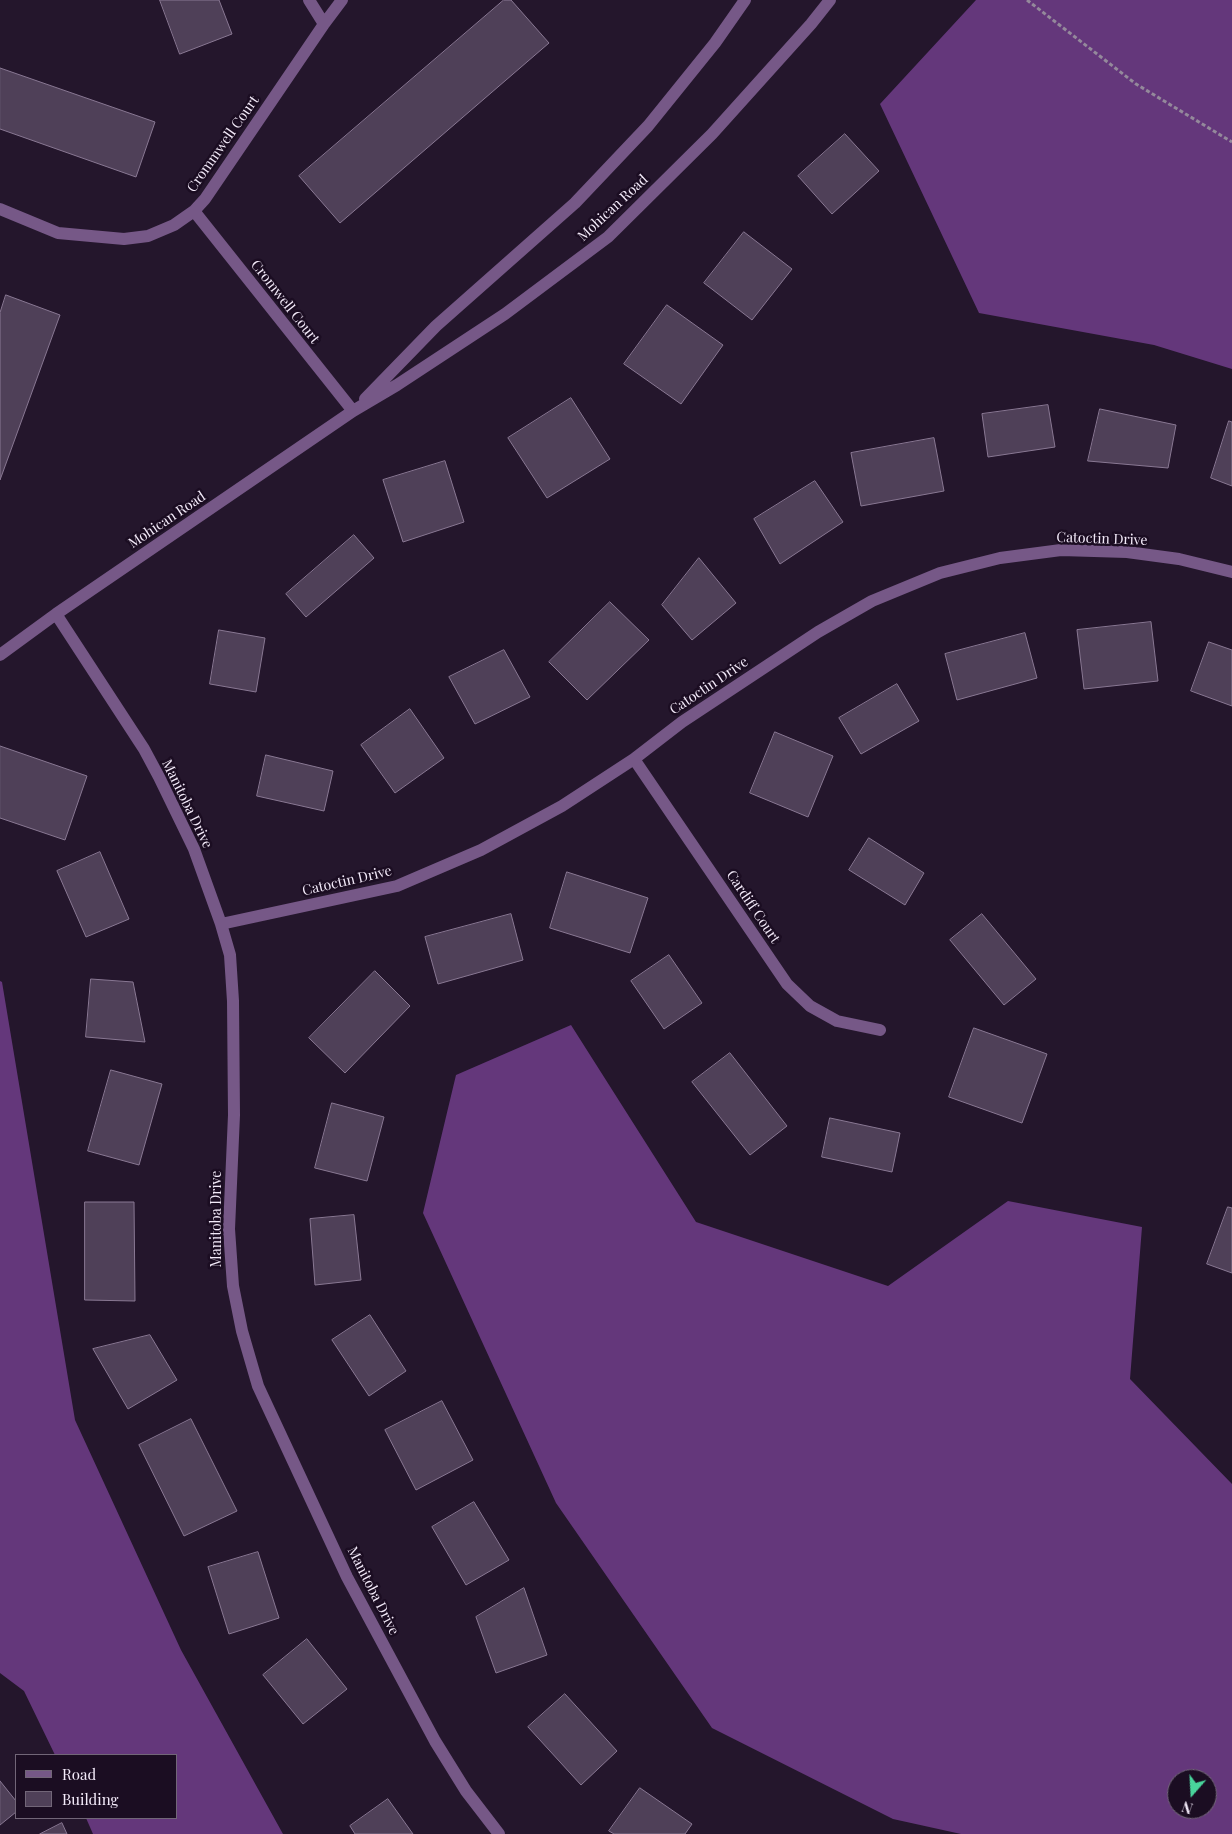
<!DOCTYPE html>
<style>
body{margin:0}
#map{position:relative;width:1232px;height:1834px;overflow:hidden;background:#24162c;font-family:"Playfair Display",serif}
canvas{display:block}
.legend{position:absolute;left:15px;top:1754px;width:162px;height:65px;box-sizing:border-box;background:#1b0d22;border:1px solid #726678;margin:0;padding:6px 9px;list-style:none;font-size:15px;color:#f4ebfa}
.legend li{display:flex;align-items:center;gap:10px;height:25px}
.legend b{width:25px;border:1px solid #726678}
.north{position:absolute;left:1167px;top:1769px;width:50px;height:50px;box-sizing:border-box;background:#1b0d22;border:1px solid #726678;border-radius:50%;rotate:199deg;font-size:14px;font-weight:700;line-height:20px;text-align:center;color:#f4ebfa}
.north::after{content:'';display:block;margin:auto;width:18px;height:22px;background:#49d49c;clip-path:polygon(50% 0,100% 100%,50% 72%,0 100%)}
</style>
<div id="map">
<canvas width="1232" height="1834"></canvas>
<ul class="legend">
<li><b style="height:6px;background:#765887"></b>Road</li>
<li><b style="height:14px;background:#4f4058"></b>Building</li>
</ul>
<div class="north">N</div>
</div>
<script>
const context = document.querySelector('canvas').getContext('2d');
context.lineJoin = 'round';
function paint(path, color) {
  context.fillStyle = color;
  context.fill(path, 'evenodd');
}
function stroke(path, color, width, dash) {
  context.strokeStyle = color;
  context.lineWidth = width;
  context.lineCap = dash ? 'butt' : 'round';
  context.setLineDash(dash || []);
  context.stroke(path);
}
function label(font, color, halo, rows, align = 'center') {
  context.font = font + ' "Playfair Display",serif';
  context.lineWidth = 5;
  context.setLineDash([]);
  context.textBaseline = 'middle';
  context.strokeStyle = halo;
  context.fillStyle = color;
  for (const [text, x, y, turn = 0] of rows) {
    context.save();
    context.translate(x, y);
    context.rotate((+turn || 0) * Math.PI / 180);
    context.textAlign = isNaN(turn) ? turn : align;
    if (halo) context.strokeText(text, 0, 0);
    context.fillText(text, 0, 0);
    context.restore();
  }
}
paint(new Path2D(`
 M976 0H1232V369L1154 345 979 313 880 104Z
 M0 981 2 982 75 1420 181 1650 283 1834H93L86 1818H176V1755H55L24 1691 0 1673Z
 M571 1025 696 1222 888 1286 1008 1201 1142 1227 1130 1379 1232 1484V1834H961L893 1819 712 1728 556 1503 423 1213 456 1075ZM1177 1779H1207V1809H1177Z`), '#64377b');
const building = new Path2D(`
 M160 0H219L232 34 180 54Z
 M504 0H511L549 43 340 223 299 176Z
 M0 68 155 122 136 177 0 129Z
 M845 134 879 171 832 214 798 176Z
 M744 232 792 269 752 320 704 283Z
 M6 295 60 315 0 480V313Z
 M667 305 723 345 681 404 624 364Z
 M571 398 610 459 547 498 508 438Z
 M1048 405 1055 447 988 457 982 414Z
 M1100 409 1176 425 1168 468 1088 461Z
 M1229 421 1232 422V486L1211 478Z
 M934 438 944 491 861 506 851 453Z
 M445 461 464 522 403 542 383 480Z
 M815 481 843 522 780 564 754 519Z
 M354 535 374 558 306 617 286 594Z
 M699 558 736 603 692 640 662 605Z
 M610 602 649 640 587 700 549 662Z
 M1151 622 1158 681 1084 689 1077 630Z
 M219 630 265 638 256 692 210 684Z
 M1025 633 1037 678 957 700 945 654Z
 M1209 642 1232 650V706L1191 691Z
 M504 650 530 697 475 724 449 677Z
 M897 684 919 721 861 754 839 718Z
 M410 709 444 758 395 793 361 745Z
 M775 732 833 756 808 817 750 793Z
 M0 746 87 776 65 840 0 818Z
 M266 755 333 771 324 811 257 796Z
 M869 838 924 873 905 905 849 870Z
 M100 852 129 919 86 937 57 871Z
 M567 872 648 898 630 953 550 928Z
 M511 914 523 960 438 984 425 937Z
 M982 914 1036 979 1004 1005 950 940Z
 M669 955 702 1003 664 1029 631 981Z
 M375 971 410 1006 345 1073 309 1038Z
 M91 979 133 982 145 1042 86 1037Z
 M974 1028 1047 1054 1022 1123 949 1097Z
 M730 1053 787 1126 750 1155 692 1082Z
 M111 1070 162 1084 139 1165 88 1151Z
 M332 1103 384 1117 367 1181 315 1168Z
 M830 1118 900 1133 892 1172 822 1157Z
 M85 1202H134L135 1301 85 1300Z
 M1228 1207 1232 1208V1273L1207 1264Z
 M354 1215 361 1280 315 1285 310 1219Z
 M370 1315 406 1371 369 1396 332 1340Z
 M150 1335 177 1380 128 1409 93 1349Z
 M442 1401 473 1460 416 1490 385 1430Z
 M191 1419 237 1511 184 1536 139 1445Z
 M474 1502 509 1560 466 1585 432 1527Z
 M258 1552 279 1618 229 1634 208 1567Z
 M524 1588 547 1655 496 1673 476 1617Z
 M307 1639 347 1689 303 1724 263 1675Z
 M565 1694 617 1751 581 1785 528 1727Z
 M0 1781 16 1801V1812L0 1825Z
 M640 1788 692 1824 685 1834H614L609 1831Z
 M388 1799 413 1834H355L350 1826Z
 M62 1823 67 1834H40Z`);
paint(building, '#4f4058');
stroke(building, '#897893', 1);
stroke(new Path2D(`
 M1027 0 1136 84 1232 142`), '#94899b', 3, [4, 2.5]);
stroke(new Path2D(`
 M309 0 324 24 342 0
 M0 209 58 233 124 239 148 236 174 225 194 211 205 199 324 24
 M194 211 353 411
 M365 399 436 326 575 203 648 126 715 43 745 0
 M56 614 144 749 159 777 194 849 221 924 230 955 233 1001 234 1115 229 1229 233 1286 242 1331 258 1386 347 1577 435 1741 466 1791 499 1834
 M0 655 56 614 353 411 397 385 505 314 608 237 712 134 811 24 830 0
 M634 759 787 984 810 1006 837 1021 880 1030
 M221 924 397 886 481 850 562 806 634 759 682 722 818 632 872 601 940 573 1000 558 1061 550 1127 552 1179 559 1232 572`), '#765887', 12);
label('14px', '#f4ebfa', '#1b0d22', [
 ["Crommwell Court",223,144,-55],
 ["Mohican Road",613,208,-43],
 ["Cromwell Court",285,302,52],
 ["Mohican Road",167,520,-34],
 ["Catoctin Drive",1102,539,2],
 ["Catoctin Drive",709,686,-34],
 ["Manitoba Drive",187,804,64],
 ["Catoctin Drive",347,881,-13],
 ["Cardiff Court",753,907,56],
 ["Manitoba Drive",217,1219,-90],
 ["Manitoba Drive",373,1591,63]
]);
</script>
